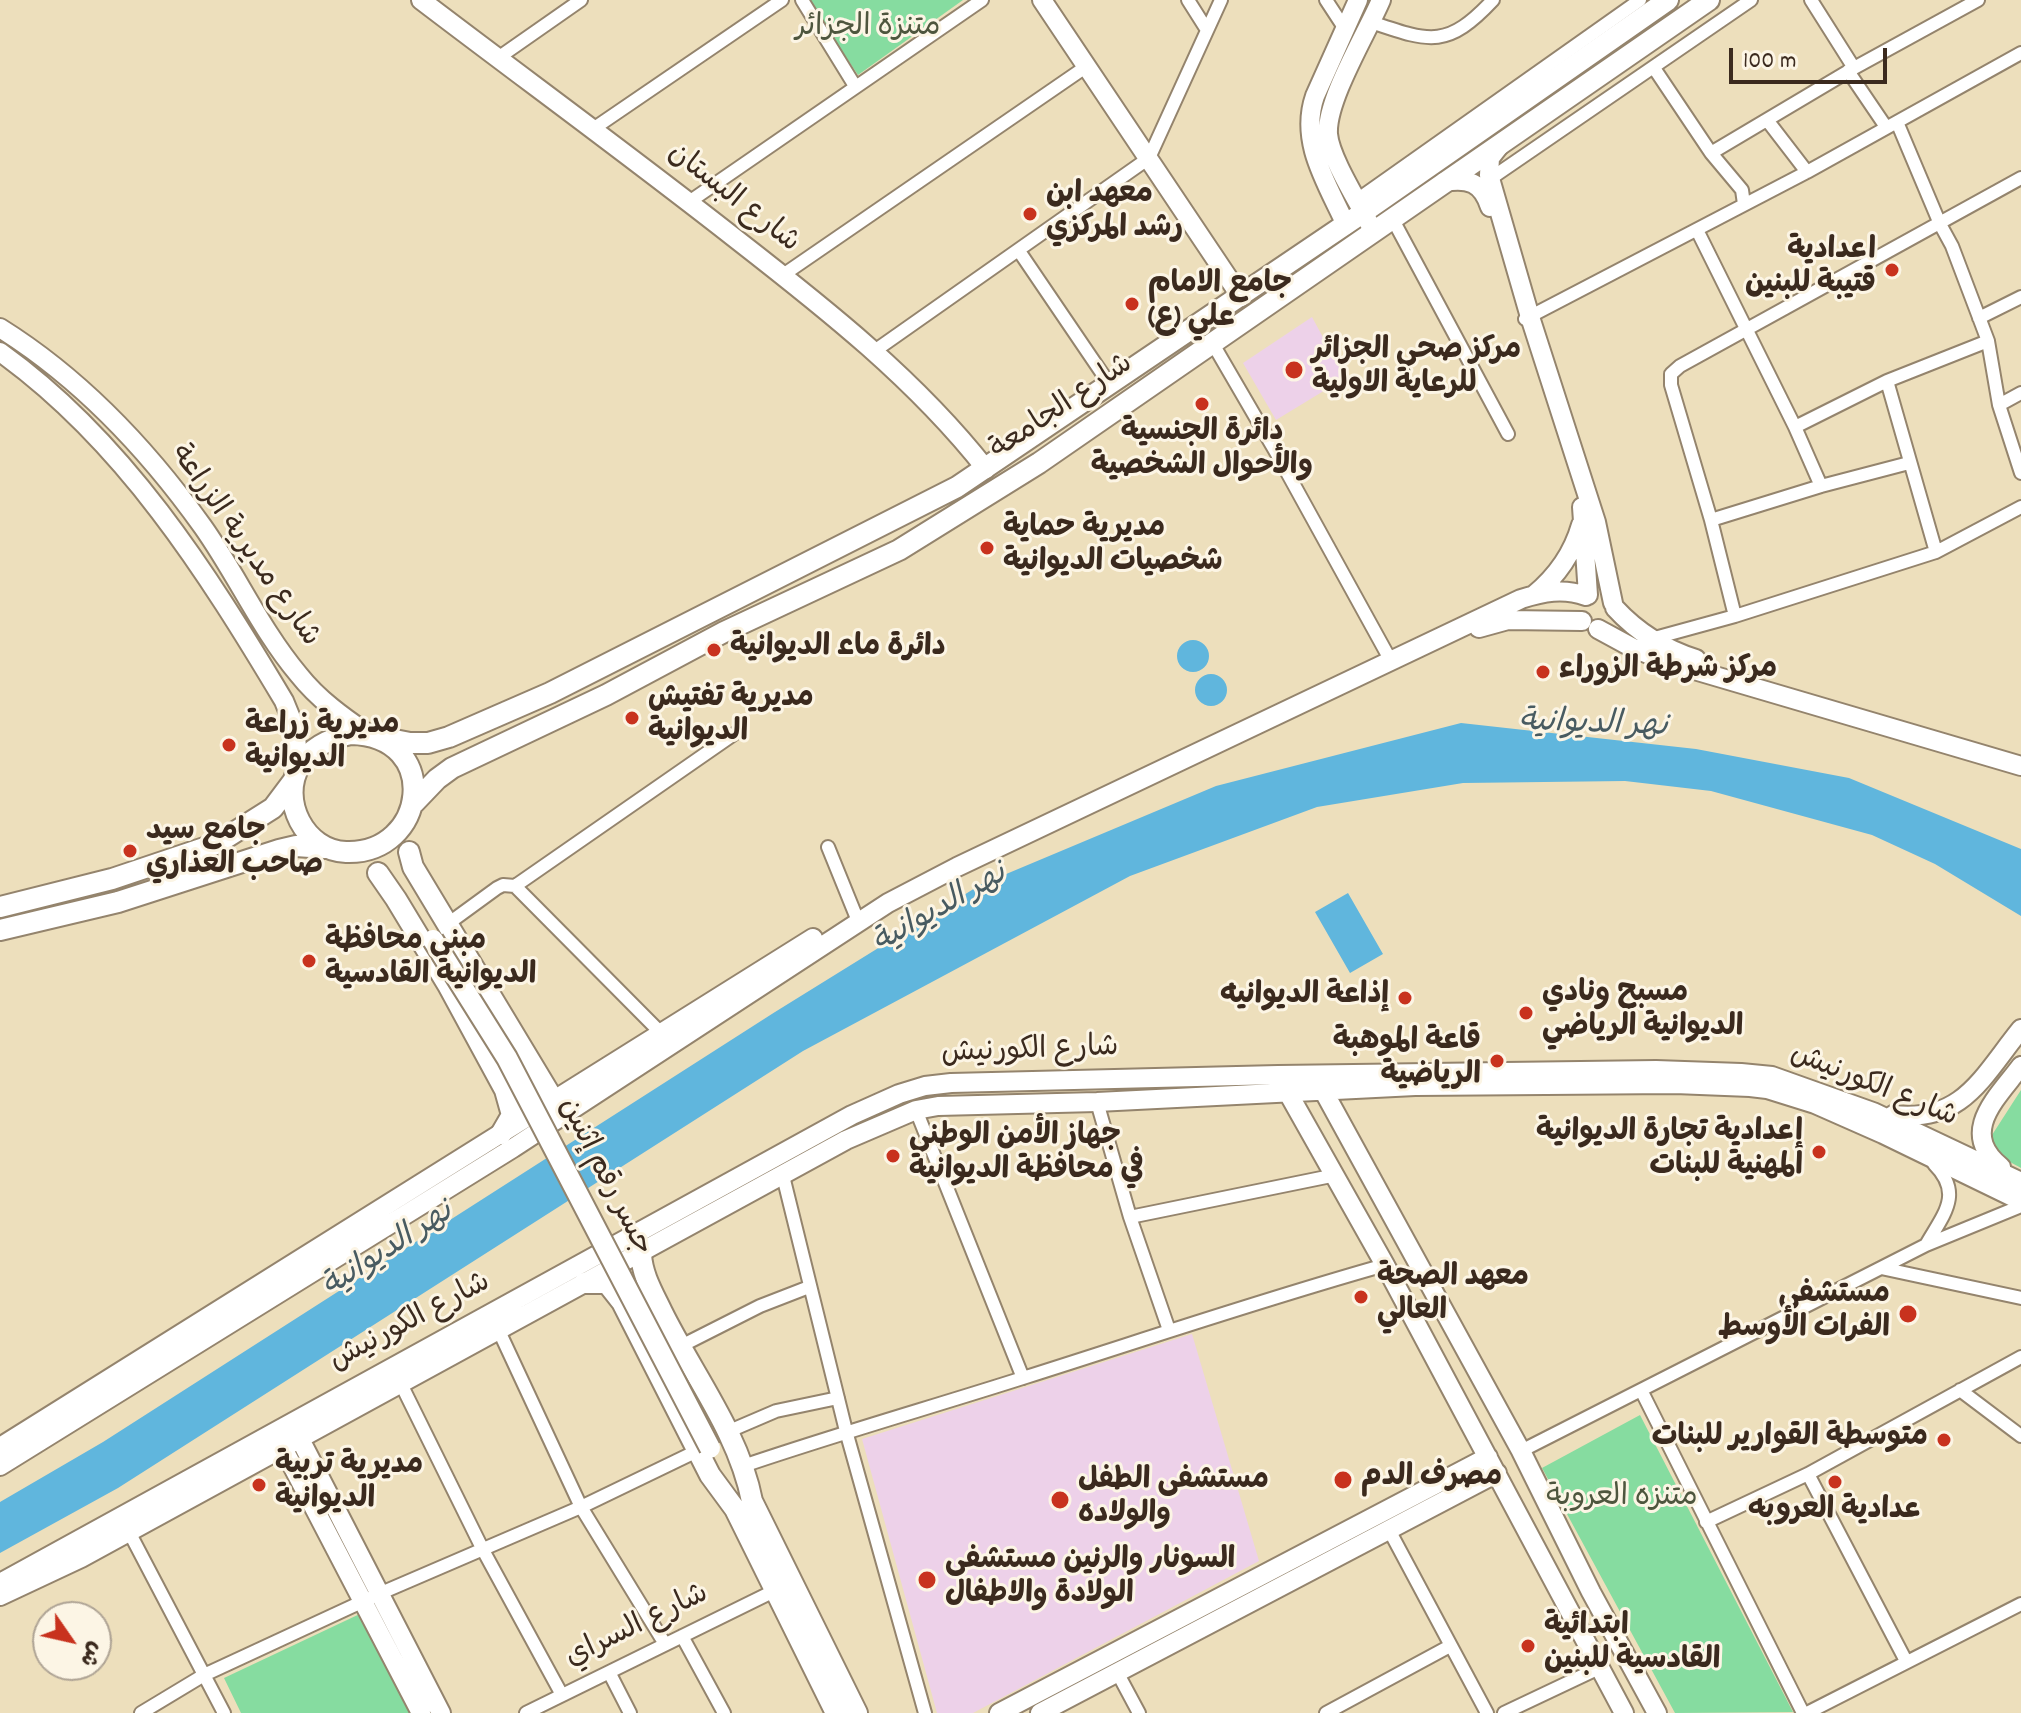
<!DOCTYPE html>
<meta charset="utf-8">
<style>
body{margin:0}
#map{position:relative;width:2021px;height:1713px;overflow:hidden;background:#eddfbc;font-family:Dekko,"Playpen Sans Arabic",sans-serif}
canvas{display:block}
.north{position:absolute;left:32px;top:1601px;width:80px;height:80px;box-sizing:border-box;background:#fcf5e5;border:2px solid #afa495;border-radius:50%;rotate:124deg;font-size:22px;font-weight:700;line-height:32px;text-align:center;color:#3b2a1e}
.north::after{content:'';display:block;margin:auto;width:28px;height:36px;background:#c8321e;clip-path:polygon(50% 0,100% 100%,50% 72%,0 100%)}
.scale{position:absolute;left:1729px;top:48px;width:158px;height:36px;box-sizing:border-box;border:4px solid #3b2a1e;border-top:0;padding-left:10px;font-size:24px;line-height:28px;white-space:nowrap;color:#3b2a1e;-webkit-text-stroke:6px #fcf5e5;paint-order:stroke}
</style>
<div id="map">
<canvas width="2021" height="1713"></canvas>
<div class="north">ش</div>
<div class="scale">100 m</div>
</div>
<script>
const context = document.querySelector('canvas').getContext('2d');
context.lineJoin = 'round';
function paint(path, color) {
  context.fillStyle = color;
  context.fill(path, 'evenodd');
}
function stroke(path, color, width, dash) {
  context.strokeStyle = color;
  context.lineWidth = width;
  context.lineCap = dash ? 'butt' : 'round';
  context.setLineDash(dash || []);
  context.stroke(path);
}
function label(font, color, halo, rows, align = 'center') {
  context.font = font + ' Dekko,"Playpen Sans Arabic",sans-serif';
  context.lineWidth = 6;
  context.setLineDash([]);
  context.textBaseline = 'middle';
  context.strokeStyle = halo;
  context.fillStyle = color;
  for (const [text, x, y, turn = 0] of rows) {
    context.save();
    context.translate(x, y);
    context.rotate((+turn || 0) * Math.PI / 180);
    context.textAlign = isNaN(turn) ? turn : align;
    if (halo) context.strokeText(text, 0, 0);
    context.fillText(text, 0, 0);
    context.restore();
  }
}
paint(new Path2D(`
 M1312 317 1345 378 1276 420 1243 363Z
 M1192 1334 1259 1561 973 1713H937L862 1439Z`), '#edd1e9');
paint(new Path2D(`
 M808 0H963L858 75Z
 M2021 1090V1168C2005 1159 1992 1155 1992 1135Z
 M1640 1415 1793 1712 1675 1713 1542 1468Z
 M364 1612 422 1713H241L224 1678Z`), '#86dca0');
paint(new Path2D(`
 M1177 656a16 16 0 1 1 32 0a16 16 0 1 1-32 0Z
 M1195 690a16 16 0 1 1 32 0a16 16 0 1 1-32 0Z
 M1461 723 1696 749 1849 778 2021 849V916L1935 864 1872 835 1711 791 1625 781 1463 783 1317 807 1130 876 803 1051 118 1488 0 1553V1502L103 1442 775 1012 980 885 1216 786Z
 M1348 893 1383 954 1350 973 1315 912Z`), '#60b6dd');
const street = new Path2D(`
 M802 0 855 86
 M1188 0 1207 30
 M1326 0 1345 29
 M1811 0 1854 68
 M1371 22C1430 42 1447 49 1493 0
 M498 58 581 0
 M1654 68 1711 153 1742 190 1744 204
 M1848 71 1886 127
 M1767 120 1807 172
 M1897 122 1940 224 1952 246 1988 341 1999 405 2021 473
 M593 129 782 0
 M1711 153 1854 68 1978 0
 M1490 179 1751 0
 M1357 200 1640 0
 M689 202 982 0
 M1392 218 1508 434
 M1697 230 1795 427 1821 486
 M1019 251 1110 385
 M783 275 1087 66
 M1979 318 2021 297
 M1525 319 1807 172 2021 53
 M1213 344 1277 454 1391 661
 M873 352 1149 158 1221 0
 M1887 381 1936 552
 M1999 405 2021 393
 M1795 427 1887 381 1988 341
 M1711 520 1821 486 1909 463
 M1735 616 1711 520 1671 385V374L1680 366 2021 178
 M1651 639 1735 616 1936 552 2021 507
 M828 847 856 916
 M515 886 734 734
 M449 923 497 888 503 885 515 886 661 1033
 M1097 1102 1130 1217 1169 1330
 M916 1110 1023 1378
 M783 1176 846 1431 925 1713
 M1130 1217 1336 1175
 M1926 1245C1943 1215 1964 1194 1934 1164
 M1881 1268 2021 1298
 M499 1331 581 1507 665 1644
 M679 1347 760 1306 809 1287
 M401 1384 483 1550 562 1695
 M1641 1390 1803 1713
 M1960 1390 2021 1436
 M727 1432 776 1411 838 1398
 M1521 1451 1926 1245 2021 1206
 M743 1466C837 1434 932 1407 1026 1377 1146 1339 1264 1299 1385 1265
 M1808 1474 1906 1661
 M1706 1522 1808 1474 2021 1357
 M127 1528 224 1713
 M1388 1528 1487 1713
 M682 1636 724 1713
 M609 1672 630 1713
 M1117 1672 1139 1713
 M141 1713 204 1675 381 1593 581 1507 697 1451
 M526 1713 774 1591
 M1326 1713 1450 1646
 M1504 1713 1599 1668
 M1807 1713 2021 1604`);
const secondary = new Path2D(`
 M421 0C526 80 633 158 736 239 826 309 916 380 986 469
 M1042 0 1241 297
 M1501 144 1490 158 1489 175 1530 317 1596 522 1613 603
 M1444 182C1468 178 1482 182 1490 207
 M1346 225C1327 183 1299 142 1315 96L1358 0
 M1370 225C1359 203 1330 158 1328 134 1326 100 1367 33 1381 0
 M0 328C80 378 148 450 203 527 237 575 261 630 299 675 318 699 343 717 368 734
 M0 352C124 441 207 572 284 701L295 728 299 766
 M1582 507 1588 595
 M1534 595C1557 576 1573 553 1581 525
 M1615 608C1638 633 1664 649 1696 659
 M1479 628 1508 620 1582 621
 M1598 629 1633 648 1674 664 2021 766
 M1318 1081 1521 1451 1591 1592 1657 1713
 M1283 1084 1385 1265 1624 1713
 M1893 1115C1963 1123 1982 1077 2021 1029
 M2001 1167C1958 1132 1997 1098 2021 1066
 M300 1439 441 1713
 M0 1447 813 938
 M283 1448 421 1713
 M0 1466 513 1148 888 903 957 867 1521 599C1543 592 1563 588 1586 596
 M0 1583 852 1115 899 1094 925 1086 951 1083 1278 1075 1656 1070 1741 1073 1772 1076 1873 1112 2021 1182
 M0 1596 81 1558 846 1140 916 1110 938 1106 1097 1102 1415 1086 1675 1084 1750 1087 1767 1089 1815 1104 1883 1134 2021 1201
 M999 1713 1488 1457
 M1040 1713 1497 1473`);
const primary = new Path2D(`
 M351 734C443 736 427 855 346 852 305 851 279 800 300 765 312 746 331 738 351 734Z
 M374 736 410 743H428L449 737 550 693 957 487 1364 212 1668 0
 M414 803 437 779 452 768 606 695 724 632 899 550 1039 463 1709 0
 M409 852 413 867 554 1101
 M378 873 396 899 448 985 505 1090 512 1115 501 1134
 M0 907 112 879 216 844 273 808 294 780
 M0 930 118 902 279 850 296 846 325 848
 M641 1254C642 1275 653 1293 662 1312 692 1373 739 1433 752 1501L857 1713
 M584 1283H607L622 1302 710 1475 735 1509 836 1713`);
stroke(street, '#94846d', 16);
stroke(secondary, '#94846d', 22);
stroke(primary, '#94846d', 24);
stroke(street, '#fff', 12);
stroke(secondary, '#fff', 18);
stroke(primary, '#fff', 20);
const primaryBridge = new Path2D(`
 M433 940 507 1058 710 1448`);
stroke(primaryBridge, '#94846d', 24, []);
stroke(primaryBridge, '#fff', 20);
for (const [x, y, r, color] of [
 [1030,214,8,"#c8321e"],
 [1892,270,8,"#c8321e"],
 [1132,304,8,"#c8321e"],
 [1294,370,10,"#c8321e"],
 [1202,404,8,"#c8321e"],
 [987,548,8,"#c8321e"],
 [714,650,8,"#c8321e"],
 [1543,672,8,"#c8321e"],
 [632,718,8,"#c8321e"],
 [229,745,8,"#c8321e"],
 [130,851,8,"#c8321e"],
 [309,961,8,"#c8321e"],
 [1405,998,8,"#c8321e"],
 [1526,1013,8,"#c8321e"],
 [1497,1061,8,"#c8321e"],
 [1819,1152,8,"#c8321e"],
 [893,1156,8,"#c8321e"],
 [1361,1297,8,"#c8321e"],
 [1908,1314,10,"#c8321e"],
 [1944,1440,8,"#c8321e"],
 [1343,1480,10,"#c8321e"],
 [1835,1482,8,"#c8321e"],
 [259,1485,8,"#c8321e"],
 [1060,1500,10,"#c8321e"],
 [927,1580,10,"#c8321e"],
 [1528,1646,8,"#c8321e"]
]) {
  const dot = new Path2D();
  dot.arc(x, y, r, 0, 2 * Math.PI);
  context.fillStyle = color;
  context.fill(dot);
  stroke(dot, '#fcf5e5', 3);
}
label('30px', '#4e563e', '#fcf5e5', [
 ["متنزة الجزائر",868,30],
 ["متنزه العروبة",1622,1500]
]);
label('bold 30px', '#3b2a1e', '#fcf5e5', [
 ["معهد ابن",1046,197],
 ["رشد المركزي",1046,231],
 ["اعدادية",1876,253,"right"],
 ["قتيبة للبنين",1876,287,"right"],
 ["جامع الامام",1148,287],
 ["علي (ع)",1148,321],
 ["مركز صحي الجزائر",1312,353],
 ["للرعاية الاولية",1312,387],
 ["دائرة الجنسية",1202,435,"center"],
 ["والأحوال الشخصية",1202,469,"center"],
 ["مديرية حماية",1003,531],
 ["شخصيات الديوانية",1003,565],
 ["دائرة ماء الديوانية",730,650],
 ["مركز شرطة الزوراء",1559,672],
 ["مديرية تفتيش",648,701],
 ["الديوانية",648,735],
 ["مديرية زراعة",245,728],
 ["الديوانية",245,762],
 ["جامع سيد",146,834],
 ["صاحب العذاري",146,868],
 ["مبنى محافظة",325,944],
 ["الديوانية القادسية",325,978],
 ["مسبح ونادي",1542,996],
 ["الديوانية الرياضي",1542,1030],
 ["إذاعة الديوانيه",1389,998,"right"],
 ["قاعة الموهبة",1481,1044,"right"],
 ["الرياضية",1481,1078,"right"],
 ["إعدادية تجارة الديوانية",1803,1135,"right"],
 ["المهنية للبنات",1803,1169,"right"],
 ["جهاز الأمن الوطني",909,1139],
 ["في محافظة الديوانية",909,1173],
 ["معهد الصحة",1377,1280],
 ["العالي",1377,1314],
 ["مستشفى",1890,1297,"right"],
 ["الفرات الأوسط",1890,1331,"right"],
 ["متوسطة القوارير للبنات",1928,1440,"right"],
 ["مديرية تربية",275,1468],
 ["الديوانية",275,1502],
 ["مصرف الدم",1361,1480],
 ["مستشفى الطفل",1078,1483],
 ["والولاده",1078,1517],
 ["عدادية العروبه",1835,1513,"center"],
 ["السونار والرنين مستشفى",945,1563],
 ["الولادة والاطفال",945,1597],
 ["ابتدائية",1544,1629],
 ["القادسية للبنين",1544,1663]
], 'left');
label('30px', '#3b2a1e', '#fcf5e5', [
 ["شارع البستان",732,200,38],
 ["شارع الجامعة",1063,409,-34],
 ["شارع مديرية الزراعة",243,547,55],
 ["شارع الكورنيش",1030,1053,-2],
 ["شارع الكورنيش",1873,1088,22],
 ["جسر رقم إثنين",603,1178,63],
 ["شارع الكورنيش",411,1324,-28],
 ["شارع السراي",638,1628,-26]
]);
label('italic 32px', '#485b61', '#fcf5e5', [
 ["نهر الديوانية",1593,727,2],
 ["نهر الديوانية",941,911,-30],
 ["نهر الديوانية",389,1252,-33]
]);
</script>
